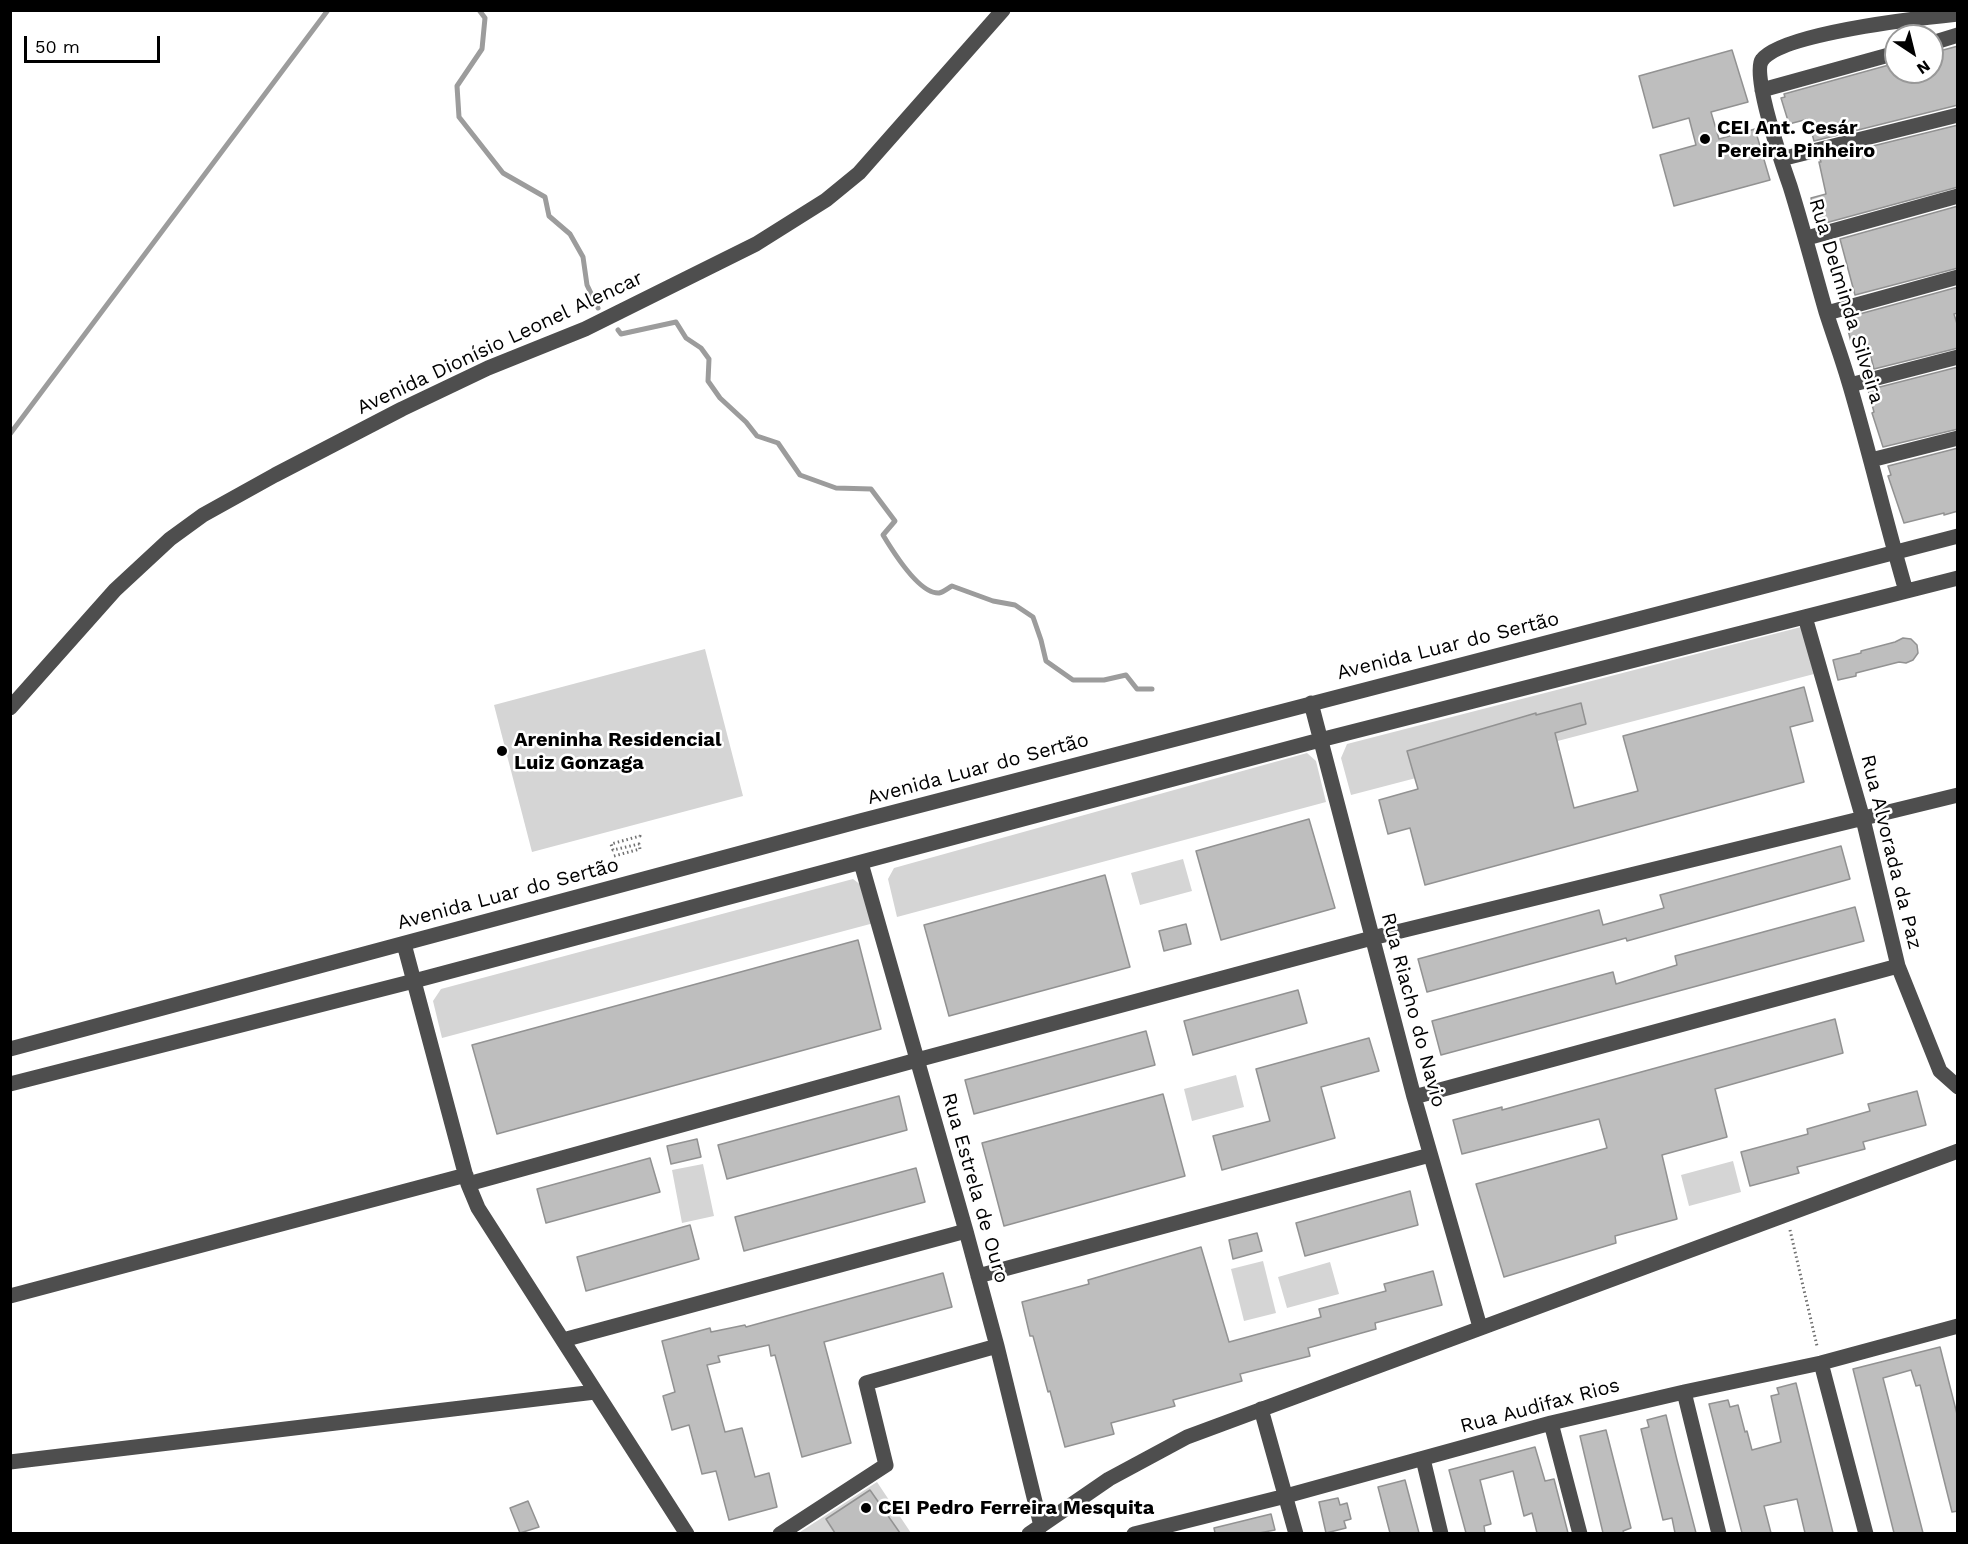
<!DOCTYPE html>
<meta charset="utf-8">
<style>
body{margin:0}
#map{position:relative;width:1968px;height:1544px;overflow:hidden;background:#fff;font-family:"Work Sans",sans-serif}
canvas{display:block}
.frame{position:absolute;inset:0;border:12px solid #000;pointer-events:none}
.north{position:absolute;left:1884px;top:24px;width:60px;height:60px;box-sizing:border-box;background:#fff;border:2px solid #999;border-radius:50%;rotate:145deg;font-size:16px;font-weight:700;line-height:24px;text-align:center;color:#000}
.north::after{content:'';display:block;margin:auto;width:21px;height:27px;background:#000;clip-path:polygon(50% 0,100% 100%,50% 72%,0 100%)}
.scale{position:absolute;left:24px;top:36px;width:136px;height:27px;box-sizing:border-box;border:3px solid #000;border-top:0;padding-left:8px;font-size:18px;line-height:21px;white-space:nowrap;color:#000;-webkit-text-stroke:4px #fff;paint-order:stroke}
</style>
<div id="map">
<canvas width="1968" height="1544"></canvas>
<div class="frame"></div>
<div class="north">N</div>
<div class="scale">50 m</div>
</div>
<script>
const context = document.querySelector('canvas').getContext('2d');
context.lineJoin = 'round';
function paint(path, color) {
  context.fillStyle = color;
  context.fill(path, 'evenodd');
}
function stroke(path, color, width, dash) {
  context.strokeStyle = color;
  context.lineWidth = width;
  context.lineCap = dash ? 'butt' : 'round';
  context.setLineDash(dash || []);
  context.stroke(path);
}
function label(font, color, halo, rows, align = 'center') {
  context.font = font + ' "Work Sans",sans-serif';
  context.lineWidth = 5;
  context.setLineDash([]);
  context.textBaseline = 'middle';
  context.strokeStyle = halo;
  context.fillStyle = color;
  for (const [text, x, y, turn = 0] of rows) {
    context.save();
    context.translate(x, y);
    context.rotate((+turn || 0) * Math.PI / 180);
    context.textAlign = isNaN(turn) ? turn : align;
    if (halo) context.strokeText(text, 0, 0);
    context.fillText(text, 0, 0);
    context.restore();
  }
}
paint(new Path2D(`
 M1801 627 1814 674 1351 795 1341 758 1347 744Z
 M705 649 743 796 532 852 494 705Z
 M1307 753 1316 761 1326 802 897 917 888 879 894 868Z
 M1183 859 1192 891 1140 905 1131 873Z
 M853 879 861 885 874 923 442 1038 433 1001 441 989Z
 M1236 1075 1244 1107 1192 1121 1184 1089Z
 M1733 1161 1741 1192 1689 1206 1681 1175Z
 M703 1164 714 1216 682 1223 672 1170Z
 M1263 1261 1276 1313 1244 1321 1231 1269Z
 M1330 1262 1339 1294 1287 1308 1278 1277Z
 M877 1482 911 1533H900L870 1490 826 1519 835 1533 797 1534Z`), '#d5d5d5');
stroke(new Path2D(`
 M479 10 485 18 482 49 457 86 459 117 503 173 545 197 549 216 570 234 583 257 587 285 598 308
 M618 330 621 334 676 322 686 338 701 348 709 359 708 381 720 398 746 422 757 436 778 443 800 475 836 488 871 489 895 521 883 535C892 550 919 594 939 593 944 592 948 588 952 586L993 601 1015 605 1033 617 1041 640 1046 661 1073 680H1104L1126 675 1137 689H1152
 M10 434 328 10`), '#9c9c9c', 5);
const building = new Path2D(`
 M1958 46V105L1814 141 1808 119 1789 124 1781 98 1785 97 1784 94 1896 63V72H1932V53Z
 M1732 50 1748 102 1711 112 1719 139 1755 129 1770 180 1674 206 1660 155 1696 145 1689 118 1653 128 1639 76Z
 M1958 125V187L1818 225 1811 198 1826 194 1819 162H1821L1820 159Z
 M1958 206V268L1855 295 1840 239Z
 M1958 287V313L1954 314 1958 327V348L1874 369 1867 342 1852 346 1845 318Z
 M1958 367V429L1883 447 1872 413 1874 412 1868 390Z
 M1958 448V511L1944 515V513L1904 523 1888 476 1891 475 1888 466Z
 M1903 638 1911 639 1917 645 1918 653 1913 660 1906 663 1899 662 1856 673V676L1838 680 1833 660 1861 653V651L1895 642Z
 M1804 687 1813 721 1790 727 1804 782 1425 885 1410 828 1388 834 1379 800 1418 789 1407 751 1536 713V715L1581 703 1586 724 1555 733 1574 808 1638 791 1623 736Z
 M1309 819 1335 908 1221 940 1196 851Z
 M1841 846 1850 879 1627 941 1626 938 1427 992 1418 959 1599 910 1603 925 1664 908 1660 895Z
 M1105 875 1130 967 949 1016 924 925Z
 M1855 907 1864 941 1441 1055 1432 1021 1613 972 1616 984 1677 965 1675 956Z
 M1186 924 1191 944 1164 951 1159 931Z
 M858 940 881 1029 497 1134 472 1045Z
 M1298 990 1307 1023 1193 1055 1184 1021Z
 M1835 1019 1843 1053 1715 1089 1727 1137 1662 1155 1677 1219 1615 1236 1616 1243 1504 1277 1476 1184 1607 1148 1599 1119 1462 1154 1453 1120 1502 1107V1110Z
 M1146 1031 1155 1065 974 1114 965 1080Z
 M1369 1038 1379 1071 1321 1087 1335 1138 1222 1170 1213 1136 1270 1121 1256 1069Z
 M1917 1091 1926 1125 1863 1142 1865 1149 1797 1167 1799 1173 1750 1186 1741 1152 1808 1134 1807 1129 1870 1111 1868 1104Z
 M1163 1094 1185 1176 1004 1226 982 1143Z
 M899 1096 907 1130 727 1179 718 1145Z
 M697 1139 701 1157 671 1164 667 1146Z
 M650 1158 660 1192 546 1223 537 1189Z
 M916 1168 925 1202 744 1251 735 1217Z
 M1410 1191 1418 1225 1305 1256 1296 1223Z
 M690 1225 699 1259 586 1291 577 1257Z
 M1257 1233 1262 1251 1233 1259 1229 1240Z
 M1201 1247 1229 1342 1321 1317 1319 1309 1386 1291 1384 1284 1433 1271 1442 1305 1375 1323 1376 1329 1308 1348 1310 1356 1240 1374 1242 1381 1173 1400 1175 1406 1111 1423 1114 1434 1065 1447 1050 1391 1048 1392 1033 1336H1030L1022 1302 1089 1284 1088 1280Z
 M943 1273 952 1307 824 1342 851 1443 802 1457 775 1355 771 1356 769 1345 718 1356 720 1362 707 1365 725 1432 742 1428 755 1477 769 1473 777 1507 729 1520 716 1471 702 1474 689 1425 672 1430 663 1396 675 1392 662 1341 710 1328 711 1332 745 1325 746 1327Z
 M1940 1347 1958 1418V1511L1952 1512 1920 1385 1916 1386 1911 1370 1883 1378 1923 1533H1894L1853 1369Z
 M1796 1383 1833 1533H1805L1797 1499 1764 1506 1771 1533H1742L1709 1404 1728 1400 1730 1407 1738 1405 1745 1432 1747 1431 1752 1450 1781 1442 1771 1396 1779 1394 1777 1388Z
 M1666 1415 1677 1460 1696 1533H1675L1672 1518 1663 1520 1652 1475 1641 1429 1649 1427 1647 1420Z
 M1606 1430 1631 1528 1623 1531 1624 1533H1603L1580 1436Z
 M1535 1447 1545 1481 1554 1479 1568 1533H1537L1532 1513 1524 1516 1513 1471 1480 1480 1491 1524 1484 1526 1485 1533H1466L1449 1470Z
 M1405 1480 1419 1533H1390L1378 1487Z
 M870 1490 900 1533H835L826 1519Z
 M1338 1498 1340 1505 1347 1503 1351 1519 1344 1521 1346 1528 1326 1533 1319 1502Z
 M528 1501 539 1527 520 1533 510 1508Z
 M1271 1514 1275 1530 1259 1533H1215L1214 1528Z`);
paint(building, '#bebebe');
stroke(building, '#929292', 1.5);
stroke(new Path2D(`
 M614 856 640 849 639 844 613 850 611 844 640 836 639 833
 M1790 1230 1817 1346`), '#707070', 3, [1.5, 3]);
stroke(new Path2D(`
 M1932 43 1958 35
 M1762 90 1896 53
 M1781 159 1958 115
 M1807 238 1958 196
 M1827 313 1958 277
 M1850 385 1958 357
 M1871 460 1958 438
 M1906 591C1886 523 1870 454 1850 386 1843 361 1834 337 1826 312 1814 270 1803 228 1790 186 1783 166 1751 74 1762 60 1782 33 1920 18 1958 14
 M1805 617 1863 819 1898 966 1940 1071 1958 1087
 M1311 703 1414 1097 1480 1327
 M10 708 115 590 170 539 203 515 275 475 402 409 488 368 585 329 756 244 826 200 859 173 1003 10
 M861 863 966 1231 997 1346 1041 1526
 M404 944 468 1184 478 1208 687 1534
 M10 1049 860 821 1958 536
 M10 1084 414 981 1320 740 1958 578
 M1414 1097 1898 966
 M468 1184 917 1060 1372 938 1958 795
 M978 1276 1430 1155
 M10 1296 466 1175
 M563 1340 966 1231
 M1821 1363 1866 1534
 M1684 1392 1719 1534
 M1261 1409 1296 1534
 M1551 1423 1580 1534
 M1423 1459 1441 1534
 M10 1462 595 1392
 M780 1534 886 1465 866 1383 997 1346
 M1029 1534 1109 1479 1187 1437 1958 1151
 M1134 1534 1286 1496 1551 1423 1684 1392 1821 1363 1958 1326`), '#4e4e4e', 15);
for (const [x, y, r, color] of [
 [1705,139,6,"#000"],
 [502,751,6,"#000"],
 [866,1508,6,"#000"]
]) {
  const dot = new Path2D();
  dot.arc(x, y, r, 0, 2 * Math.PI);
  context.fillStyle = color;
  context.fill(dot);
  stroke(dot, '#fff', 2);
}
label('bold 20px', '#000', '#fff', [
 ["CEI Ant. Cesár",1717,128],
 ["Pereira Pinheiro",1717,151],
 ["Areninha Residencial",514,740],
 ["Luiz Gonzaga",514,763],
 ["CEI Pedro Ferreira Mesquita",878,1508]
], 'left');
label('20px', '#000', '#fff', [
 ["Rua Delminda Silveira",1846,301,73],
 ["Avenida Dionísio Leonel Alencar",500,343,-25],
 ["Avenida Luar do Sertão",1448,646,-14],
 ["Avenida Luar do Sertão",978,769,-15],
 ["Rua Alvorada da Paz",1891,852,76],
 ["Avenida Luar do Sertão",508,894,-15],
 ["Rua Riacho do Navio",1413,1010,75],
 ["Rua Estrela de Ouro",975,1188,74],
 ["Rua Audifax Rios",1540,1406,-15]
]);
</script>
